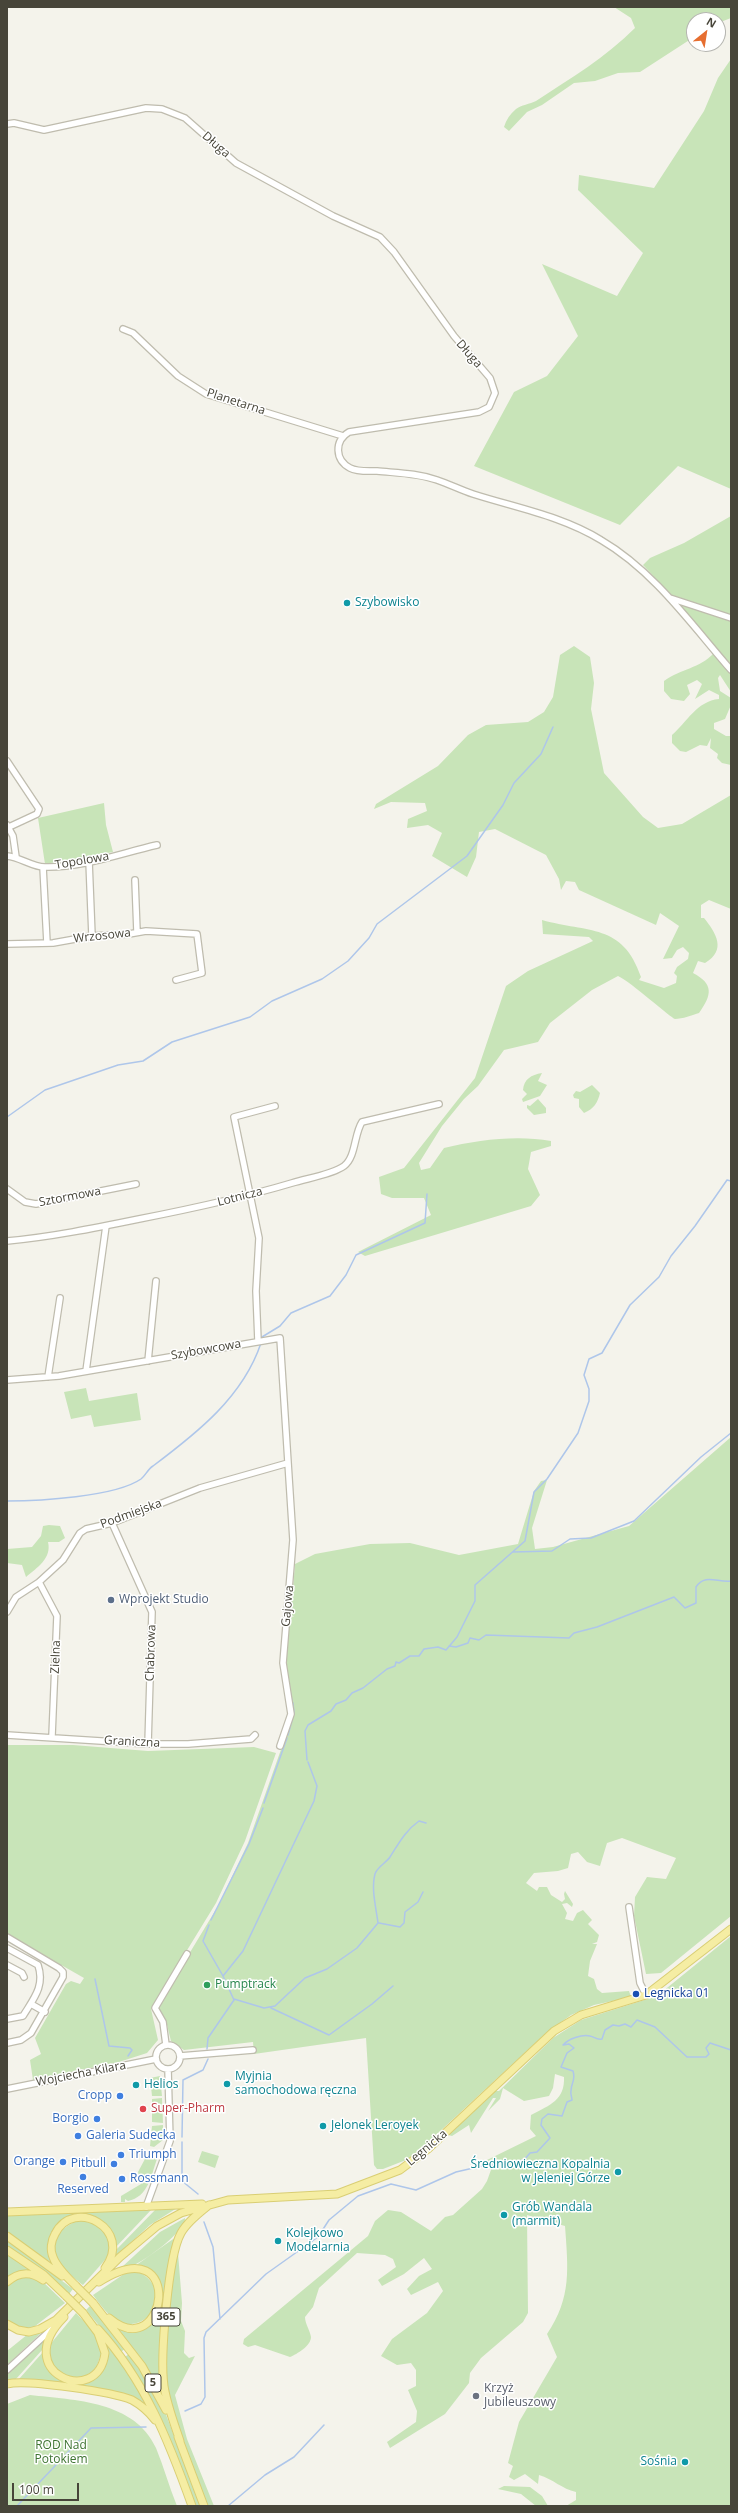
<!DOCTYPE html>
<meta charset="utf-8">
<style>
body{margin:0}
#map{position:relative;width:738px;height:2513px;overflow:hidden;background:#f4f3eb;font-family:"Open Sans",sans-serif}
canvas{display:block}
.frame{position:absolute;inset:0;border:8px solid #474539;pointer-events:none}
.north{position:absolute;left:686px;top:12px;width:40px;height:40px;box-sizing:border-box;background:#fff;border:1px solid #b5b5b0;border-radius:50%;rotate:30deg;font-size:11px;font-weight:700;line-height:16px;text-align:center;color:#474539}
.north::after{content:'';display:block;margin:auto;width:14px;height:18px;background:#e66e30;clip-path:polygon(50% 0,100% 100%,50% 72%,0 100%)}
.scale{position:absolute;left:12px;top:2483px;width:67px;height:18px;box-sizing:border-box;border:2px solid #474539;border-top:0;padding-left:5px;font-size:12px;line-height:14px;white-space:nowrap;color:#474539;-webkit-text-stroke:3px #fff;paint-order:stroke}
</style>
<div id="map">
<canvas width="738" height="2513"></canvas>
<div class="frame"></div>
<div class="north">N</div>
<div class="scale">100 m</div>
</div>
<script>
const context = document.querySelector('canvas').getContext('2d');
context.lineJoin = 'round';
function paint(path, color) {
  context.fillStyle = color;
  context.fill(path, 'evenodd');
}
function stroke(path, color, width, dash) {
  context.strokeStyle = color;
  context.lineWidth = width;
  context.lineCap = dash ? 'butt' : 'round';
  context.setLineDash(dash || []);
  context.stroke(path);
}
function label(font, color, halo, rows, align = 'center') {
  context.font = font + ' "Open Sans",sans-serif';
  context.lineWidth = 3;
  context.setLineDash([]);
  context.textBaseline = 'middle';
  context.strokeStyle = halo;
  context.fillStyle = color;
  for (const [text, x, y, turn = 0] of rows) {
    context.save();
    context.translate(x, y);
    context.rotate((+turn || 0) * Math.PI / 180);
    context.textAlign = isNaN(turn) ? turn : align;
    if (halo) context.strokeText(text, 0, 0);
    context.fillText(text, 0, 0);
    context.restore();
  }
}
paint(new Path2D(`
 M614 7H731V18L718 23V20H694V37L640 72 618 73 595 81 574 83 542 105 527 112 509 131 504 127C506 120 510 114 516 109 521 105 530 104 536 101 571 78 605 58 635 28L631 18Z
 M731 59V489L678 466 620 525 474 466 514 392 547 376 578 336 542 264 617 296 643 253 578 190 579 175 654 188 704 111 718 78Z
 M731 516V665L673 597 643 565 650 558 684 543Z
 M574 646 590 657 594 683 591 709 604 773 643 817 658 828 682 824 731 795V909L709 900 701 905V918H704C716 933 727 950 705 963L698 961 693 973C714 984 712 995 699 1013 693 1015 682 1019 675 1019 671 1018 631 982 618 976L592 990 550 1023 538 1042 504 1050 478 1086 464 1099 442 1126 419 1163 421 1170 430 1168 444 1148C478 1140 516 1135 551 1141V1146L531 1152 528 1169 540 1195 531 1206 365 1256 358 1252 431 1215 424 1198H392L381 1194 379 1177 404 1168 475 1078 506 986 528 971 593 941 589 937 543 934 542 920C588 933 623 923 641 977L639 980 664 988 676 983 677 976 674 973 677 967 688 959 689 953 683 947 677 950 672 958 663 959 679 926 660 913 656 925 579 890 575 882 566 881 561 890 559 879 546 855 495 829 479 832 476 857 467 877 432 856 442 833 428 825 407 828 408 819 427 811 425 803 391 802 374 809 376 804 438 766 468 735 486 725 528 722 544 712 553 697 560 655Z
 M714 653 731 673V692L720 675 718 678 720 691 731 698V705L725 719 714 723V729L726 736H731V765L722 763 717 758 718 754 710 748 711 738 707 746 700 745 686 752 680 751 672 743V735C687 722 697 701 719 699V695L709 690 695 699 702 684 697 680 687 685 690 694 684 701 671 699 664 691V681C682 668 699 669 714 653Z
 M104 803 106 825 113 852 45 864 38 818Z
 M542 1073 538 1081 547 1085 540 1096 523 1102 522 1099 527 1094 523 1090C524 1079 531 1075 542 1073Z
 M592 1085 600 1093C598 1102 594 1109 584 1113L579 1107V1099L574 1098 573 1095 576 1091 580 1092Z
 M538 1099 546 1108V1113L534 1115 527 1108V1105L530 1106Z
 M86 1388 89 1401 137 1393 141 1420 94 1427 91 1415 71 1419 64 1392Z
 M731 1437V1916L661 1973 646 1974 634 1916 635 1897 647 1877 666 1879 676 1858 622 1838 607 1843 600 1866 587 1862 578 1852 571 1854 568 1868 558 1871 534 1873 526 1883 537 1891 539 1887H547L551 1895 562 1902 565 1899 564 1894 565 1891 573 1904 572 1907 567 1903 562 1904 567 1913 565 1919 573 1921 577 1913 583 1910 592 1920 588 1924 599 1935 597 1942 592 1944H597L590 1961 588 1976 594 1979 597 1989 602 1993 629 1991 631 1997 594 2005 571 2015 545 2034 411 2158 383 2169H377L374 2165 366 2038 254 2054 253 2042 184 2050 171 2041 166 2021 158 2007 160 2002 218 1906 248 1843 290 1724 285 1656 289 1616 294 1617 291 1614 295 1564 315 1554 370 1544 410 1543 459 1555 518 1544 534 1491 541 1481 547 1480 532 1528 535 1549 553 1547 629 1526Z
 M49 1525 60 1526 65 1538 59 1542H48C52 1558 37 1568 26 1577L22 1565 7 1563V1549L32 1547 41 1536 43 1526Z
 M7 1745H73L148 1751 254 1747 276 1753 245 1841 216 1903 151 2009 158 2040 147 2053 119 2062 33 2080 30 2060 41 2054 35 2038 66 1984 71 1981 80 1984 84 1978 7 1934Z
 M731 1936V2506H566L576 2500V2492C562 2489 553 2479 539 2475L538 2484 525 2474 514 2480 509 2477 513 2466 508 2463 519 2422 557 2357 547 2334C572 2297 568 2268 565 2226L527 2215 528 2313 523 2322 481 2358 470 2373 469 2383 445 2414 390 2448 387 2442 416 2422 417 2411 408 2390 416 2386V2370L411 2363 397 2365 381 2356 392 2339 427 2313 443 2291 438 2282 411 2295 407 2289 419 2276 432 2269 424 2258 404 2274 382 2286 378 2280 396 2267 393 2259 385 2255 357 2253 319 2288 313 2307 305 2317C305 2324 310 2330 311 2337 311 2346 297 2354 290 2357L255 2345 248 2347 243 2344 244 2339 368 2236 375 2221 388 2210 401 2212 431 2231 445 2217 453 2215 482 2189 487 2181 492 2167 487 2160 536 2136 530 2129 531 2115C550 2105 565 2100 564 2077L555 2074 553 2088 549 2096 524 2101 503 2088 500 2099 488 2111 496 2098H493L471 2133 469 2125 452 2136 448 2135 495 2091H499L553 2038 581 2020 657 1996Z
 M160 2076 162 2096H152L150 2078Z
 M162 2098 163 2123 152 2122V2099Z
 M163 2125V2140L154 2147 150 2146 152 2126Z
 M202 2151 219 2156 215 2168 198 2162Z
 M146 2157 157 2159C151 2176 148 2197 128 2201L125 2199V2202H121V2196L141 2184 138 2172Z
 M177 2208 150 2225 114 2258 115 2251 156 2209Z
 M152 2209 115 2248 114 2239 84 2215 53 2232V2264L7 2233V2215Z
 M201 2215 185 2231 178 2253 182 2303 181 2321 185 2331 184 2353 189 2358 195 2356 175 2395 187 2439 214 2506H206C192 2467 172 2426 166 2384 160 2345 170 2287 177 2248L184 2231Z
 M185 2218C187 2230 146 2260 134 2265 131 2267 125 2267 122 2267L160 2232Z
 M79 2220C102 2223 108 2231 111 2253L83 2285C58 2266 34 2239 79 2220Z
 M176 2237 174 2243 163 2396 144 2365 118 2328 130 2330 157 2314 162 2299 160 2284 135 2266Z
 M7 2240 73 2289 69 2294 7 2247Z
 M7 2253 32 2271 7 2279Z
 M130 2270C145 2273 149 2278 157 2290L154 2312C125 2338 110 2318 93 2295Z
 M23 2276 40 2279 65 2303 30 2330 22 2329 7 2321V2285Z
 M90 2306 126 2348 121 2352 86 2310Z
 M76 2313 99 2337 103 2348 95 2372 78 2380 54 2370 48 2347Z
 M41 2332V2333L7 2365V2351L28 2334Z
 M45 2337 43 2349 16 2379 7 2381V2373Z
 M108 2345 117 2355 149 2407 33 2380 19 2379 43 2352C47 2380 73 2393 95 2375 98 2372 102 2370 104 2366 108 2359 106 2352 108 2345Z
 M130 2353 165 2412 201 2506H194L125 2357Z
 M30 2395C75 2400 135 2401 156 2448 164 2467 169 2487 177 2506H7V2404Z
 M504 2486 530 2487 542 2496 548 2506H536L521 2494 498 2489Z`), '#c8e4b8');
stroke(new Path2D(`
 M7 1117 45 1090 118 1065 143 1061 172 1042 250 1017 272 1001 322 979 348 961 369 938 377 924 467 856 503 805 514 783 541 754 553 727
 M262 1337 280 1326 291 1313 330 1296 346 1275 356 1255 425 1223 427 1194
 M7 1501C38 1501 115 1497 141 1479 145 1476 148 1469 153 1466 197 1433 243 1397 261 1343
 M513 1552 552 1551 570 1539 591 1538 634 1521 701 1457 731 1433
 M449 1646 456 1647 468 1643 470 1638 479 1640 486 1635 569 1638 574 1633 597 1627 674 1597 685 1608 696 1603V1587C705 1573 718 1583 731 1581
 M286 1656V1668
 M290 1691 292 1701
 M288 1735 294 1713 293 1703
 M307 1760 305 1731 308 1725 331 1711 336 1704 346 1700 352 1693 363 1688 387 1669 395 1666 396 1662 399 1663 410 1656H419L424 1649 438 1647 446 1650 457 1637 475 1601V1585L525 1541 534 1492 547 1479 578 1433 589 1401V1389L584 1375 589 1359 602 1353 630 1305 659 1277 671 1256 695 1226 727 1180 731 1181
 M264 1803 287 1738
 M211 1920 249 1844 263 1808
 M379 1923 400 1927 404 1923 405 1912 418 1902 423 1892
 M209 1925 203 1941 223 1976
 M95 1979 109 2046 130 2048 132 2050 128 2056
 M234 1999 264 2008 275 2006 305 1978 327 1969 357 1948 378 1923C376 1907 371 1889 375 1874 377 1867 386 1863 390 1857 399 1843 405 1831 419 1821L426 1823
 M271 2008 329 2035 372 2004 393 1986
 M207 2049 208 2038 234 2000 223 1976 243 1951 314 1801 317 1786 308 1762
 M182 2137 183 2080 203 2070 208 2059
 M182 2142V2181L198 2194
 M485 2166 524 2160 530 2153 537 2152 550 2138 541 2125 542 2119 548 2114 562 2116 567 2102 572 2100C572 2097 570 2094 571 2091 571 2083 576 2080 573 2071L561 2067 567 2053 574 2048 569 2044 563 2045C568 2039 582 2034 590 2036 595 2037 596 2040 602 2039L605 2030 613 2025 619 2026 625 2024 631 2027 637 2020 655 2027 687 2057H706L709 2054 706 2048 710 2043 731 2050
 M204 2222 213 2247 220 2319
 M185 2411 201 2404 205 2397 204 2338 206 2332 266 2274 318 2237 329 2220 358 2196 391 2184 416 2190 456 2172 482 2166
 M17 2506 91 2428 146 2427
 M228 2506 265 2475 294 2457 324 2425`), '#aec6ea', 1.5);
const minor = new Path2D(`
 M7 124 14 123 44 130 146 108 162 109 185 118 236 163 333 216 380 237 394 252 454 336 490 378 495 393 489 407 479 412 349 432C334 441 335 460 350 468 357 472 369 471 377 471 397 473 417 473 437 480 449 484 461 490 473 494 517 508 562 516 601 540 654 571 691 624 731 670
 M123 329 133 333 178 376 206 394 343 436
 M670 598 731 618
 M7 761 39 809 37 814 9 827
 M7 825 13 836 16 857
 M7 856C20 857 32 867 45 867 82 868 121 853 157 845
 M89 861 92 936
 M43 867 47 943
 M135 880 137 932
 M7 944 53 943 92 936 129 934 146 931 197 934 202 973 176 980
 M7 1189 25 1202 36 1204 136 1184
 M7 1241C51 1237 95 1228 139 1219 190 1209 242 1198 292 1183 308 1178 331 1175 344 1166 356 1157 354 1134 362 1122L439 1104
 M258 1341 256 1291 259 1238 234 1117 275 1106
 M148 1361 156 1281
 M86 1371 106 1226
 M48 1377 60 1298
 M7 1380 59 1376 280 1338 293 1540 283 1663 291 1714 280 1746
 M112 1523 152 1612 148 1744
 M39 1582 57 1616 52 1736
 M7 1612 16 1597 39 1582 63 1560 80 1533 86 1529 112 1523 200 1488 288 1463
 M7 1735 148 1744H188L251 1739 255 1735
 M629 1907 640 1983 646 1995
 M7 1937 59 1968 63 1972V1977L31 2033 21 2040 7 2043
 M7 1948 38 1965C45 1986 34 1998 23 2016L7 2019
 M7 1965 22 1973 24 1977
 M31 2004 45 2012
 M156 2057a12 12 0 1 1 24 0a12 12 0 1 1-24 0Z
 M166 2045 163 2022 155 2008 187 1954
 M180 2056 253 2050
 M7 2089 156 2059
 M146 2207 170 2141 168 2069
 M7 2370 54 2327`);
const major = new Path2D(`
 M7 2212 202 2204
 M7 2236 62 2276
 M7 2250 44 2275 66 2296
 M7 2282C18 2272 31 2271 43 2280
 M99 2282C187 2226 167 2367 109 2318
 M76 2286C68 2278 57 2268 53 2257 50 2250 51 2241 55 2234 74 2196 134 2230 105 2268
 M93 2303 142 2366 166 2410
 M64 2317C9 2372 98 2409 105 2353L98 2333 83 2313
 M7 2324 18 2330 29 2332 40 2329 56 2320 120 2257 157 2226 181 2213 228 2200 337 2194 400 2170 428 2149 554 2031 581 2015 646 1995 731 1929
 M98 2329C145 2380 169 2442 192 2506
 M7 2384C26 2379 113 2392 132 2400 141 2405 149 2412 155 2420
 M178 2437 204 2506
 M180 2441C174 2423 167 2405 164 2386 160 2358 168 2256 181 2233 187 2222 199 2213 209 2205`);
stroke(minor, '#bfbcae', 8);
stroke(major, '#d9ce74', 9);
stroke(minor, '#fff', 5.5);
stroke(major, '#f5eda3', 7);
const majorBridge = new Path2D(`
 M76 2286 93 2303
 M66 2296 83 2313`);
stroke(majorBridge, '#d9ce74', 9, []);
stroke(majorBridge, '#f5eda3', 7);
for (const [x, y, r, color] of [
 [347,603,4,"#0f9aa8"],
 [111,1600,4,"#5c6f8a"],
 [207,1985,4,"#2e9e5b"],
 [636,1994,4,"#1a4fb4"],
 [227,2084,4,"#0f9aa8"],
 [136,2085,4,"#0f9aa8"],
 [120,2096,4,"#3f7fe0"],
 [143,2109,4,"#e0444e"],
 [97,2119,4,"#3f7fe0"],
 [323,2126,4,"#0f9aa8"],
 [78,2136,4,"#3f7fe0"],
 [121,2155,4,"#3f7fe0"],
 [63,2162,4,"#3f7fe0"],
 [114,2164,4,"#3f7fe0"],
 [618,2172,4,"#0f9aa8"],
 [83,2177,4,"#3f7fe0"],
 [122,2179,4,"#3f7fe0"],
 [504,2215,4,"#0f9aa8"],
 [278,2241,4,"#0f9aa8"],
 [476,2396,4,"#6b7280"],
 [685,2462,4,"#0f9aa8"]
]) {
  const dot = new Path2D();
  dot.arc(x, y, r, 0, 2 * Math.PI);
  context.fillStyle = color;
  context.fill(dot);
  stroke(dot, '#fff', 1.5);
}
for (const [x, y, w] of [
 [166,2317,28],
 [153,2383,16]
]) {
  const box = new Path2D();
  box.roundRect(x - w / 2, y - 9, w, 18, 3);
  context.fillStyle = '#fff';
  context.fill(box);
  stroke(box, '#474539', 1);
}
label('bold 11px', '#474539', null, [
 ["365",166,2317],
 ["5",153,2383]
]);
label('12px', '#474539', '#fff', [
 ["Długa",216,145,41],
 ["Długa",469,354,49],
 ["Planetarna",236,402,18],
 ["Topolowa",82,861,-10],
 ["Wrzosowa",102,936,-6],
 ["Sztormowa",70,1197,-11],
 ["Lotnicza",240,1197,-14],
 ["Szybowcowa",206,1350,-10],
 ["Podmiejska",131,1514,-20],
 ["Gajowa",288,1606,-85],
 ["Chabrowa",151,1653,-88],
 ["Zielna",56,1657,-88],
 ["Graniczna",132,1742,3],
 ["Wojciecha Kilara",81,2074,-11],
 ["Legnicka",427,2148,-40]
]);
label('12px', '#0d838f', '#fff', [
 ["Szybowisko",355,603],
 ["Myjnia",235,2077],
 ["samochodowa ręczna",235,2091],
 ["Helios",144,2085],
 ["Jelonek Leroyek",331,2126],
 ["Średniowieczna Kopalnia",610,2165,"right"],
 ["w Jeleniej Górze",610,2179,"right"],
 ["Grób Wandala",512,2208],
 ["(marmit)",512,2222],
 ["Kolejkowo",286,2234],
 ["Modelarnia",286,2248],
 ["Sośnia",677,2462,"right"]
], 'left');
label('12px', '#4e5e75', '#fff', [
 ["Wprojekt Studio",119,1600]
], 'left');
label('12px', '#27864d', '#fff', [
 ["Pumptrack",215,1985]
], 'left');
label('12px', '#164399', '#fff', [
 ["Legnicka 01",644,1994]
], 'left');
label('12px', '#366cbe', '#fff', [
 ["Cropp",112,2096],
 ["Borgio",89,2119],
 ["Galeria Sudecka",86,2136,"left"],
 ["Triumph",129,2155,"left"],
 ["Orange",55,2162],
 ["Pitbull",106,2164],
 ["Rossmann",130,2179,"left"],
 ["Reserved",83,2190,"center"]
], 'right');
label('12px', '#be3a42', '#fff', [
 ["Super-Pharm",151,2109]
], 'left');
label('12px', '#5b616d', '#fff', [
 ["Krzyż",484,2389],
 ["Jubileuszowy",484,2403]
], 'left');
label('12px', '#3e7431', '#fff', [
 ["ROD Nad",61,2446],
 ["Potokiem",61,2460]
]);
</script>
